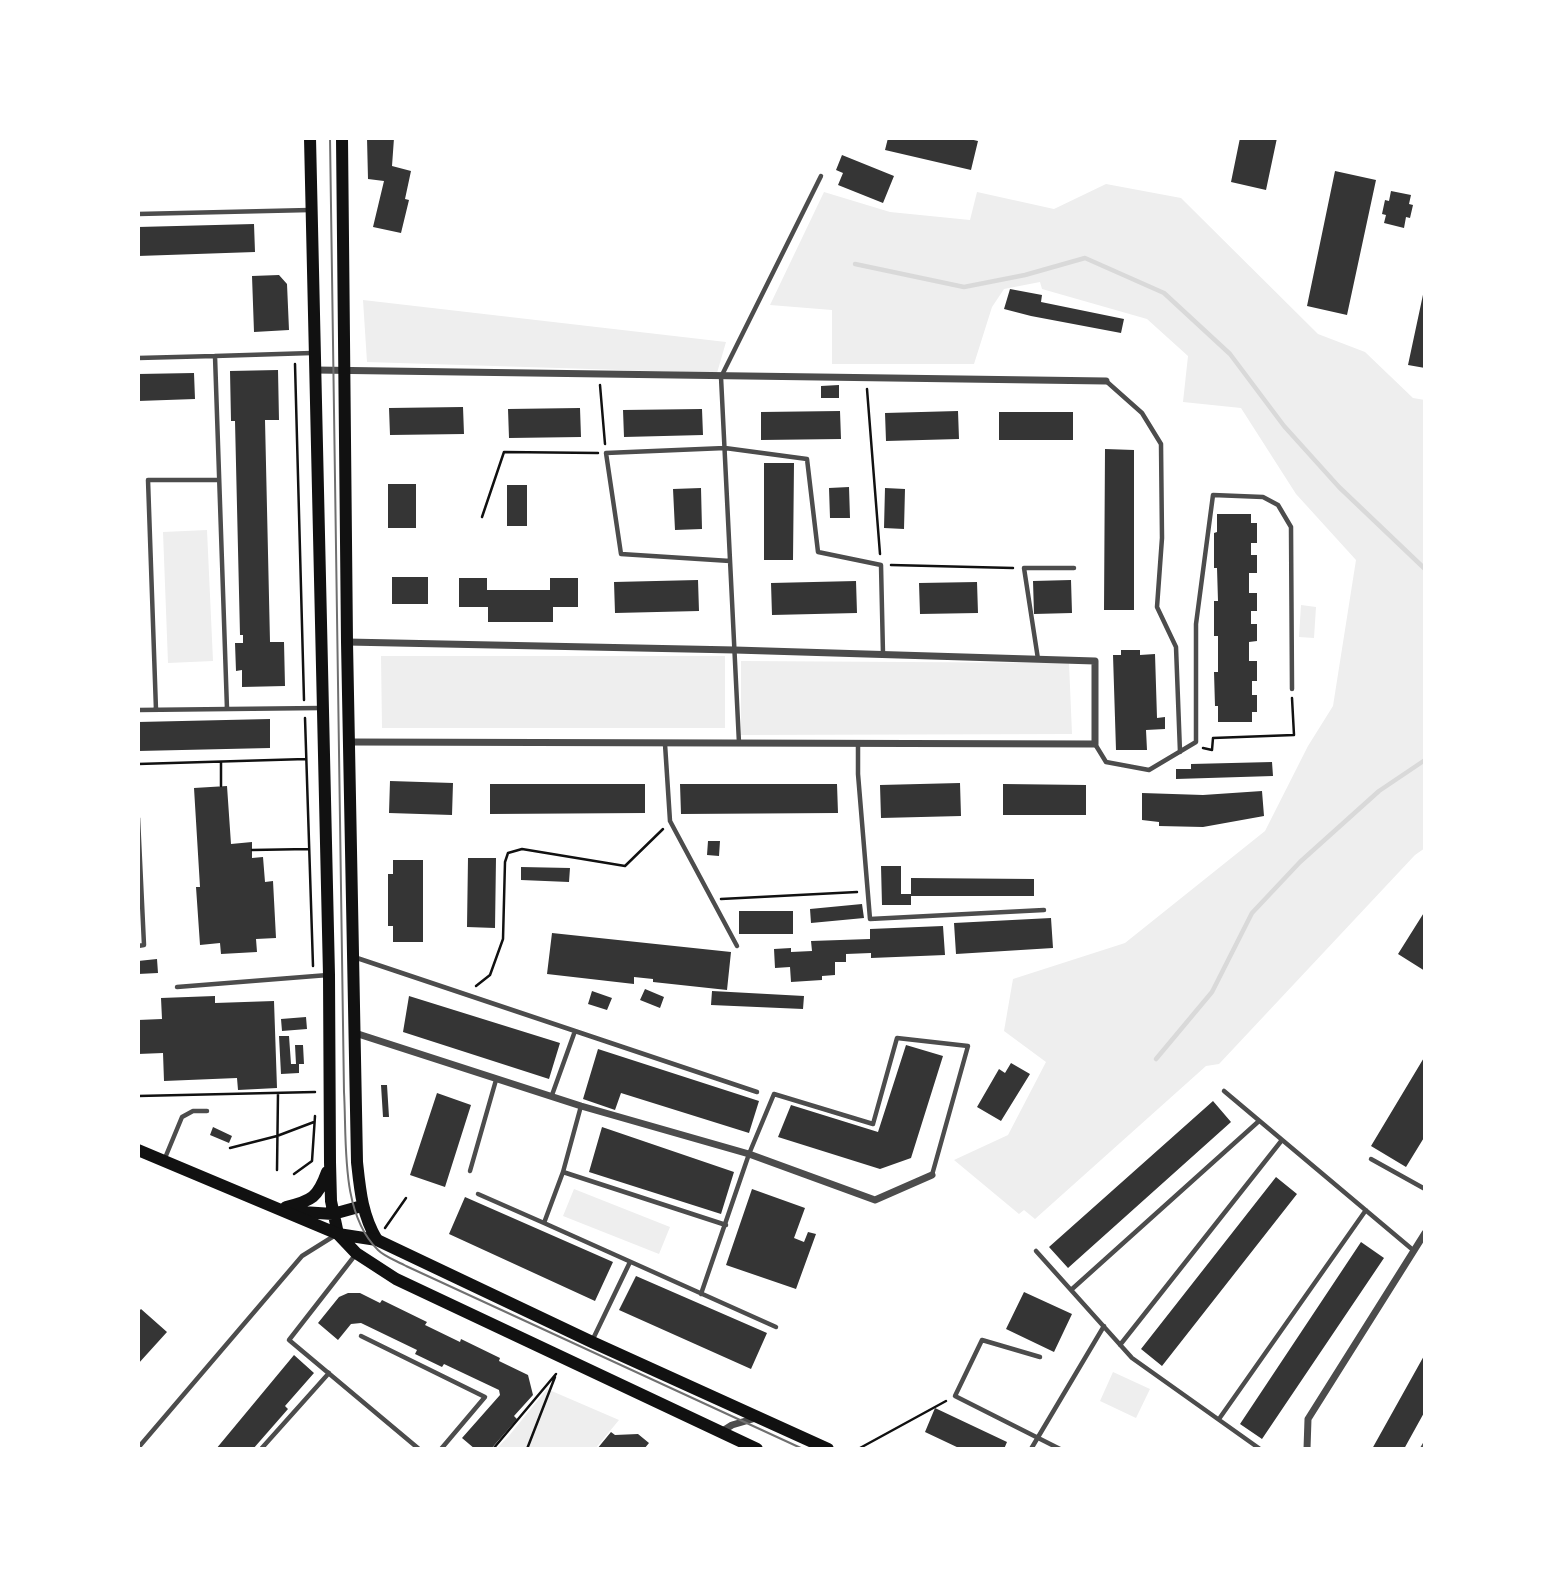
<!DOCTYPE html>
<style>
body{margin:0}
#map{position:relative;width:1563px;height:1587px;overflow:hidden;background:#fff;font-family:"Golos Text",sans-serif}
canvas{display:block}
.frame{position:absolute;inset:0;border:140px solid #fff;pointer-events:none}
</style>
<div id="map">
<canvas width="1563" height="1587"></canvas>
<div class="frame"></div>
</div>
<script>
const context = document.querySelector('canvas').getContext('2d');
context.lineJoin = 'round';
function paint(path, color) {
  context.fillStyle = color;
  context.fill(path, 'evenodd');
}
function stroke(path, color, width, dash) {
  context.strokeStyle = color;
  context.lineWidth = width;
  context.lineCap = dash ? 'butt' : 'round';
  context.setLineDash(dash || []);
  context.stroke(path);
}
paint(new Path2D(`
 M1106 184 1181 198 1318 334 1365 352 1413 398 1425 400V848L1415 855 1219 1064 1206 1066 1035 1219 1024 1210 1019 1214 954 1160 1008 1135 1046 1062 1004 1031 1013 979 1125 943 1265 831 1308 746 1333 706 1356 560 1296 494 1241 408 1183 402 1188 356 1147 319 1042 289 1040 282 1004 289 992 307 974 364H832V310L770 305 824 192 890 212 970 220 977 192 1054 209Z
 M363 300 726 342 717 373 367 362Z
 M207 530 213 661 168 663 163 532Z
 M1301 605 1316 607 1314 638 1299 637Z
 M381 656H725V728H382Z
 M741 661 1069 663 1072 734 741 735Z
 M574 1189 670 1227 659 1254 563 1216Z
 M1113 1372 1150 1389 1136 1418 1100 1401Z
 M547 1389 619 1420 595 1449H496L508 1437Z`), '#eee');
stroke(new Path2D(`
 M855 264 964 287 1025 275 1085 258 1164 293 1230 354 1284 426 1339 487 1425 569
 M1156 1059 1212 992 1252 913 1300 862 1379 791 1425 760`), '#d9d9d9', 4.5);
paint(new Path2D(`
 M367 138H394L392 166 411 171 405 199 409 200 401 233 373 227 384 181 368 179Z
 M888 138H965L978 141 971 170 885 150Z
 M1240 138H1277L1266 190 1231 182Z
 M842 155 894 176 883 203 838 185 843 173 836 170Z
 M1335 171 1376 180 1347 315 1307 306Z
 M1391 191 1411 195 1409 204 1413 205 1410 218 1406 217 1404 228 1384 223 1386 215 1382 214 1385 200 1389 201Z
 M254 224 255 252 138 256V227Z
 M279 275 287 284 289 330 254 332 252 276Z
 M1010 289 1042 295 1041 302 1124 319 1121 333 1031 316 1004 309Z
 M1424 290H1425V368L1408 365Z
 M278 370 279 420H265L270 642H284L285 686 242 687V670L236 671 235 643H243V635H240L235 421H231L230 371Z
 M194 373 195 399 138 401V374Z
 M839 385V398H821V386Z
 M463 407 464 434 390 435 389 408Z
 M580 408 581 437 509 438 508 409Z
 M702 409 703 435 624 437 623 410Z
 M840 411 841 439 761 440V412Z
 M958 411 959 439 886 441 885 413Z
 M999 412H1073V440H999Z
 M1105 449 1134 450V610H1104Z
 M764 463H794L793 560H764Z
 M388 484H416V528H388Z
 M507 485H527V526H507Z
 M849 487 850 518H830L829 488Z
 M701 488 702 529 675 530 673 489Z
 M885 488 905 489 904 529 884 528Z
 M1217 514H1251V523H1257V543H1251V555H1257V573H1249V593H1257V611H1251V624H1257V641L1249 642V661H1257V681H1252V695H1257V712H1252V722H1218V706H1215L1214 672H1218V636H1214V601H1218L1217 568H1214V533L1217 532Z
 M392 577H428V604H392Z
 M459 578H487V590H550V578H578V607H553V622H488V607H459Z
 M698 580 699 611 615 613 614 582Z
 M1071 580 1072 613 1034 614 1033 581Z
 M856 581 857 613 772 615 771 583Z
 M977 582 978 613 920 614 919 583Z
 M1121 650H1140V655L1155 654 1157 718 1165 717V729L1146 730 1147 750H1116L1113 655H1121Z
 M270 719V748L138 751V722Z
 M1272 762 1273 776 1176 779V769H1191V764Z
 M390 781 453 783 452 815 389 813Z
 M960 783 961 816 881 818 880 785Z
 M490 784H645V813L490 814Z
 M680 784H837L838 813 681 814Z
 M1003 784 1086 785V815H1003Z
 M227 786 231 844 252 842V858L263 857 265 882 273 881 276 938 256 939 257 952 221 954 220 943 200 945 196 887H200L194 788Z
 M1262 791 1264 816 1203 827 1159 826V822L1142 820V793L1203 795Z
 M708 841H720L719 856 707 855Z
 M468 858H496L495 928 467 927Z
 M393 860H423V942H393V926H388V874H393Z
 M881 866H901V894H911V878L1034 879V896H911V905H882Z
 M521 867 570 868 569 882 521 880Z
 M862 904 864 918 811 923 810 909Z
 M739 911H793V934H739Z
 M1425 911V971L1398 954Z
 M1051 918 1053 948 956 954 954 923Z
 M943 926 945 955 871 958V953L846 954V962H835V975L822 976V980L791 982 790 967 775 968 774 949 791 948V952L812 951 811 941 870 939V929Z
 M552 933 731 952 727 990 653 982V979L634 977V984L547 974Z
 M157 959 158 973 138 974V961Z
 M645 989 664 997 660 1008 640 1000Z
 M592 991 612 998 607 1010 588 1004Z
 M712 991 804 996 803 1009 711 1005Z
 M215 996V1003L274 1001 277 1088 238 1090 237 1078 164 1081 163 1053 138 1054V1020L162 1019 161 998Z
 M409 996 560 1043 549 1079 403 1032Z
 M306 1017 307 1029 282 1031 281 1019Z
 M279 1036H289L291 1064H296L295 1045H303L304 1064H299V1073L281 1074Z
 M906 1045 943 1056 911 1158 880 1169 778 1137 791 1105 878 1132Z
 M598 1049 759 1101 749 1133 621 1093 615 1110 583 1099Z
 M1425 1056V1136L1406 1167 1371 1146Z
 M1011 1063 1030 1074 1001 1121 977 1107 999 1069 1005 1073Z
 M381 1085H387L389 1117H383Z
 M437 1093 471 1105 445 1187 410 1175Z
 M1213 1101 1231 1122 1068 1268 1049 1247Z
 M213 1127 232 1136 229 1143 210 1135Z
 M602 1127 734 1172 721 1214 589 1172Z
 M1276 1177 1297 1194 1162 1366 1141 1349Z
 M752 1189 805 1208 794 1238 804 1242 808 1232 816 1234 796 1289 726 1265Z
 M465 1197 613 1262 595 1301 449 1234Z
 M1361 1242 1384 1258 1262 1439 1240 1424Z
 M636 1276 767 1333 751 1369 619 1310Z
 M1024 1292 1072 1314 1054 1352 1006 1329Z
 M348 1293H360L380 1303 382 1300 427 1322 425 1325 460 1342 461 1339 500 1358 499 1361 528 1375 533 1395 514 1416 517 1419 491 1449H475L462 1438 500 1395 499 1390 444 1364 442 1367 415 1354 417 1350 361 1323 351 1324 338 1340 318 1323 339 1297Z
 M141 1309 167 1332 138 1364V1312Z
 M1425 1354V1411L1404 1449H1372Z
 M294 1355 314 1373 285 1406 288 1409 253 1449H216Z
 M935 1408 1007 1442 1004 1449H961L925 1432Z
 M611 1432 615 1435 638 1434 649 1443 644 1449H597Z`), '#353535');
stroke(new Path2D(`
 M295 364 304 700
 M600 385 605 444
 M867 389 880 554
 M482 517 504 452 598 453
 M891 565 1013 568
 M305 718 313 966
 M1203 748 1212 750 1213 738 1294 735 1292 698
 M221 762V786
 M138 764 306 759
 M252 850 309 849
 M721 899 857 892
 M476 986 490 975 503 939 505 862 508 853 522 849 625 866 663 829
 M138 1096 315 1092
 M230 1148 277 1136 314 1122
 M277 1170 278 1093
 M294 1174 312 1161 315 1116
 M385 1228 406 1198
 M860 1448 946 1401
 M493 1449 556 1374
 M527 1449 555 1377`), '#111', 2.5);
stroke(new Path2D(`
 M138 214 310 210
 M138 358 215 356
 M1106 381 1142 413 1161 444 1162 538 1157 607 1176 647 1180 752
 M730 561 621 554 606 453 725 448 807 459 818 552 881 565 883 654
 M1038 659 1024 568H1074
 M227 709 215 356 312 353
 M138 710 321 708
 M156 710 148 480H219
 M739 743 721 377 821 176
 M665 744 670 821 737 946
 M858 744V774L870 919 1044 910
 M1095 744 1106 762 1149 770 1196 742V624L1213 495 1263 497 1278 505 1291 527 1292 689
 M138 818 144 945 138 946
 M357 958 575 1031 552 1095
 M177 987 328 975
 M575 1031 757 1092
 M1224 1091 1413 1250
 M581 1106 563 1172 726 1225
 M165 1158 182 1117 193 1111H207
 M1371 1159 1425 1189
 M470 1171 496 1080
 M563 1172 544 1223 776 1327
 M478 1194 544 1223
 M1036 1251 1132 1358 1260 1449
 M356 1254 289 1340 419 1449
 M1071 1290 1259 1121
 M701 1294 749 1154 774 1094 873 1124 897 1038 968 1046 932 1175
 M361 1336 485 1397 441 1449
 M592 1341 630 1262
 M1120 1345 1282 1140
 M1040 1357 982 1340 955 1396 1060 1449
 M1219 1419 1366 1210
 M138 1448 302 1256 334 1236
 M261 1449 329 1373
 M1031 1449 1104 1326
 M1422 1449 1425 1444`), '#4c4c4c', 4.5);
stroke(new Path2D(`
 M315 370 1106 381
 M347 642 735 650 1095 661V744L350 742
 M355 1033 581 1106 749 1154 875 1200 932 1175
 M721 1432 732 1425 756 1418
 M1307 1449 1308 1419 1425 1233`), '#4c4c4c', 7);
stroke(new Path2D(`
 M310 138 329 975 330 1162 331 1201 338 1234
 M342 138 347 642 357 1162C360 1190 362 1215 377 1240
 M286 1207C312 1201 318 1197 327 1172
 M287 1211 333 1214 362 1206`), '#111', 12);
stroke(new Path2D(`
 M138 1150 338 1234 377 1240 592 1342 828 1449
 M338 1234 356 1253 396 1279 757 1449`), '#111', 12);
stroke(new Path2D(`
 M330 138 344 1092C347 1142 340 1213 378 1250 385 1257 397 1261 406 1266L803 1449`), '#707070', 2);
</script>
